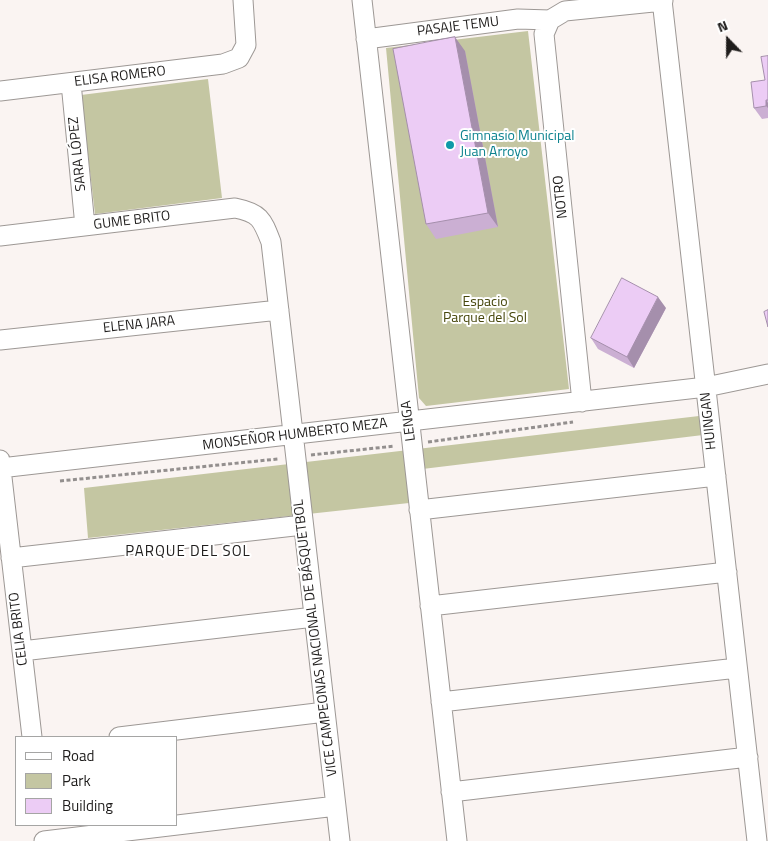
<!DOCTYPE html>
<meta charset="utf-8">
<style>
body{margin:0}
#map{position:relative;width:768px;height:841px;overflow:hidden;background:#faf4f2;font-family:"Titillium Web",sans-serif}
canvas{display:block}
.legend{position:absolute;left:15px;top:736px;width:162px;height:90px;box-sizing:border-box;background:#fff;border:1px solid #a5a5a4;margin:0;padding:6px 9px;list-style:none;font-size:15px;color:#1f1d1c}
.legend li{display:flex;align-items:center;gap:10px;height:25px}
.legend b{width:25px;border:1px solid #a5a5a4}
.north{position:absolute;left:703px;top:15px;width:50px;height:50px;-webkit-text-stroke:4px #fff;paint-order:stroke;rotate:338deg;font-size:14px;font-weight:700;line-height:20px;text-align:center;color:#1f1d1c}
.north::after{content:'';display:block;margin:auto;width:18px;height:22px;background:#1f1d1c;clip-path:polygon(50% 0,100% 100%,50% 72%,0 100%)}
</style>
<div id="map">
<canvas width="768" height="841"></canvas>
<ul class="legend">
<li><b style="height:6px;background:#fff"></b>Road</li>
<li><b style="height:14px;background:#c4c6a2"></b>Park</li>
<li><b style="height:14px;background:#ecccf5"></b>Building</li>
</ul>
<div class="north">N</div>
</div>
<script>
const context = document.querySelector('canvas').getContext('2d');
context.lineJoin = 'round';
function paint(path, color) {
  context.fillStyle = color;
  context.fill(path, 'evenodd');
}
function stroke(path, color, width, dash) {
  context.strokeStyle = color;
  context.lineWidth = width;
  context.lineCap = dash ? 'butt' : 'round';
  context.setLineDash(dash || []);
  context.stroke(path);
}
function label(font, color, halo, rows, align = 'center') {
  context.font = font + ' "Titillium Web",sans-serif';
  context.lineWidth = 4;
  context.setLineDash([]);
  context.textBaseline = 'middle';
  context.strokeStyle = halo;
  context.fillStyle = color;
  for (const [text, x, y, turn = 0] of rows) {
    context.save();
    context.translate(x, y);
    context.rotate((+turn || 0) * Math.PI / 180);
    context.textAlign = isNaN(turn) ? turn : align;
    if (halo) context.strokeText(text, 0, 0);
    context.fillText(text, 0, 0);
    context.restore();
  }
}
paint(new Path2D(`
 M528 31 569 389 426 406 419 398 386 48Z
 M208 79 222 198 95 214 81 95Z
 M699 416 703 435 406 471 409 503 88 538 84 488Z`), '#c4c6a2');
const street = new Path2D(`
 M362 0 457 841
 M662 0 757 841
 M366 39 518 19 550 20
 M71 83 85 226
 M0 91 223 64 239 58 246 45 243 0
 M0 236 235 208C260 213 262 219 271 242L340 841
 M0 340 279 310
 M582 402 544 34 550 20 565 11 663 1
 M0 460 32 737
 M0 468 706 387 768 374
 M419 510 716 476
 M11 558 303 525
 M430 606 727 572
 M22 651 314 617
 M441 702 737 668
 M119 737 325 712
 M451 792 748 757
 M44 841 336 806`);
stroke(street, '#9d9895', 21);
stroke(new Path2D(`
 M428 442 573 422
 M311 455 395 446
 M60 481 278 459`), '#938f8e', 3, [4, 2.5]);
stroke(street, '#fff', 19);
paint(new Path2D(`
 M465 51 498 227 436 239 426 224Z
 M768 56V118L762 119 754 108 765 80Z
 M666 308 634 368 598 349 591 338Z`), '#cbafd3');
paint(new Path2D(`
 M455 37 465 51 498 227 488 213Z
 M766 100 768 103V108L766 106Z
 M658 297 666 308 634 368 627 357Z`), '#a58fac');
const building = new Path2D(`
 M455 37 488 213 426 224 393 49Z
 M768 56V100H766V106L754 108 751 82 765 80 761 57Z
 M622 278 658 297 627 357 591 338Z
 M768 310V327L764 312Z`);
paint(building, '#ecccf5');
stroke(building, '#a58fac', 1);
for (const [x, y, r, color] of [
 [450,145,5,"#0f9aa8"]
]) {
  const dot = new Path2D();
  dot.arc(x, y, r, 0, 2 * Math.PI);
  context.fillStyle = color;
  context.fill(dot);
  stroke(dot, '#fff', 2);
}
label('14px', '#1f1d1c', '#fff', [
 ["PASAJE TEMU",458,27,-7],
 ["ELISA ROMERO",120,77,-7],
 ["SARA LÓPEZ",78,154,-96],
 ["NOTRO",561,197,-96],
 ["GUME BRITO",132,221,-7],
 ["ELENA JARA",139,325,-6],
 ["LENGA",409,421,-97],
 ["HUINGAN",709,421,-96],
 ["MONSEÑOR HUMBERTO MEZA",295,435,-7],
 ["CELIA BRITO",19,629,-97],
 ["VICE CAMPEONAS NACIONAL DE BÁSQUETBOL",316,638,-97]
]);
label('14px', '#0d838f', '#fff', [
 ["Gimnasio Municipal",460,137],
 ["Juan Arroyo",460,153]
], 'left');
label('14px', '#46460b', '#fff', [
 ["Espacio",485,303],
 ["Parque del Sol",485,319]
]);
context.letterSpacing = '1px';
label('15px', '#1f1d1c', '#fff', [
 ["PARQUE DEL SOL",188,552]
]);
context.letterSpacing = '0px';
</script>
